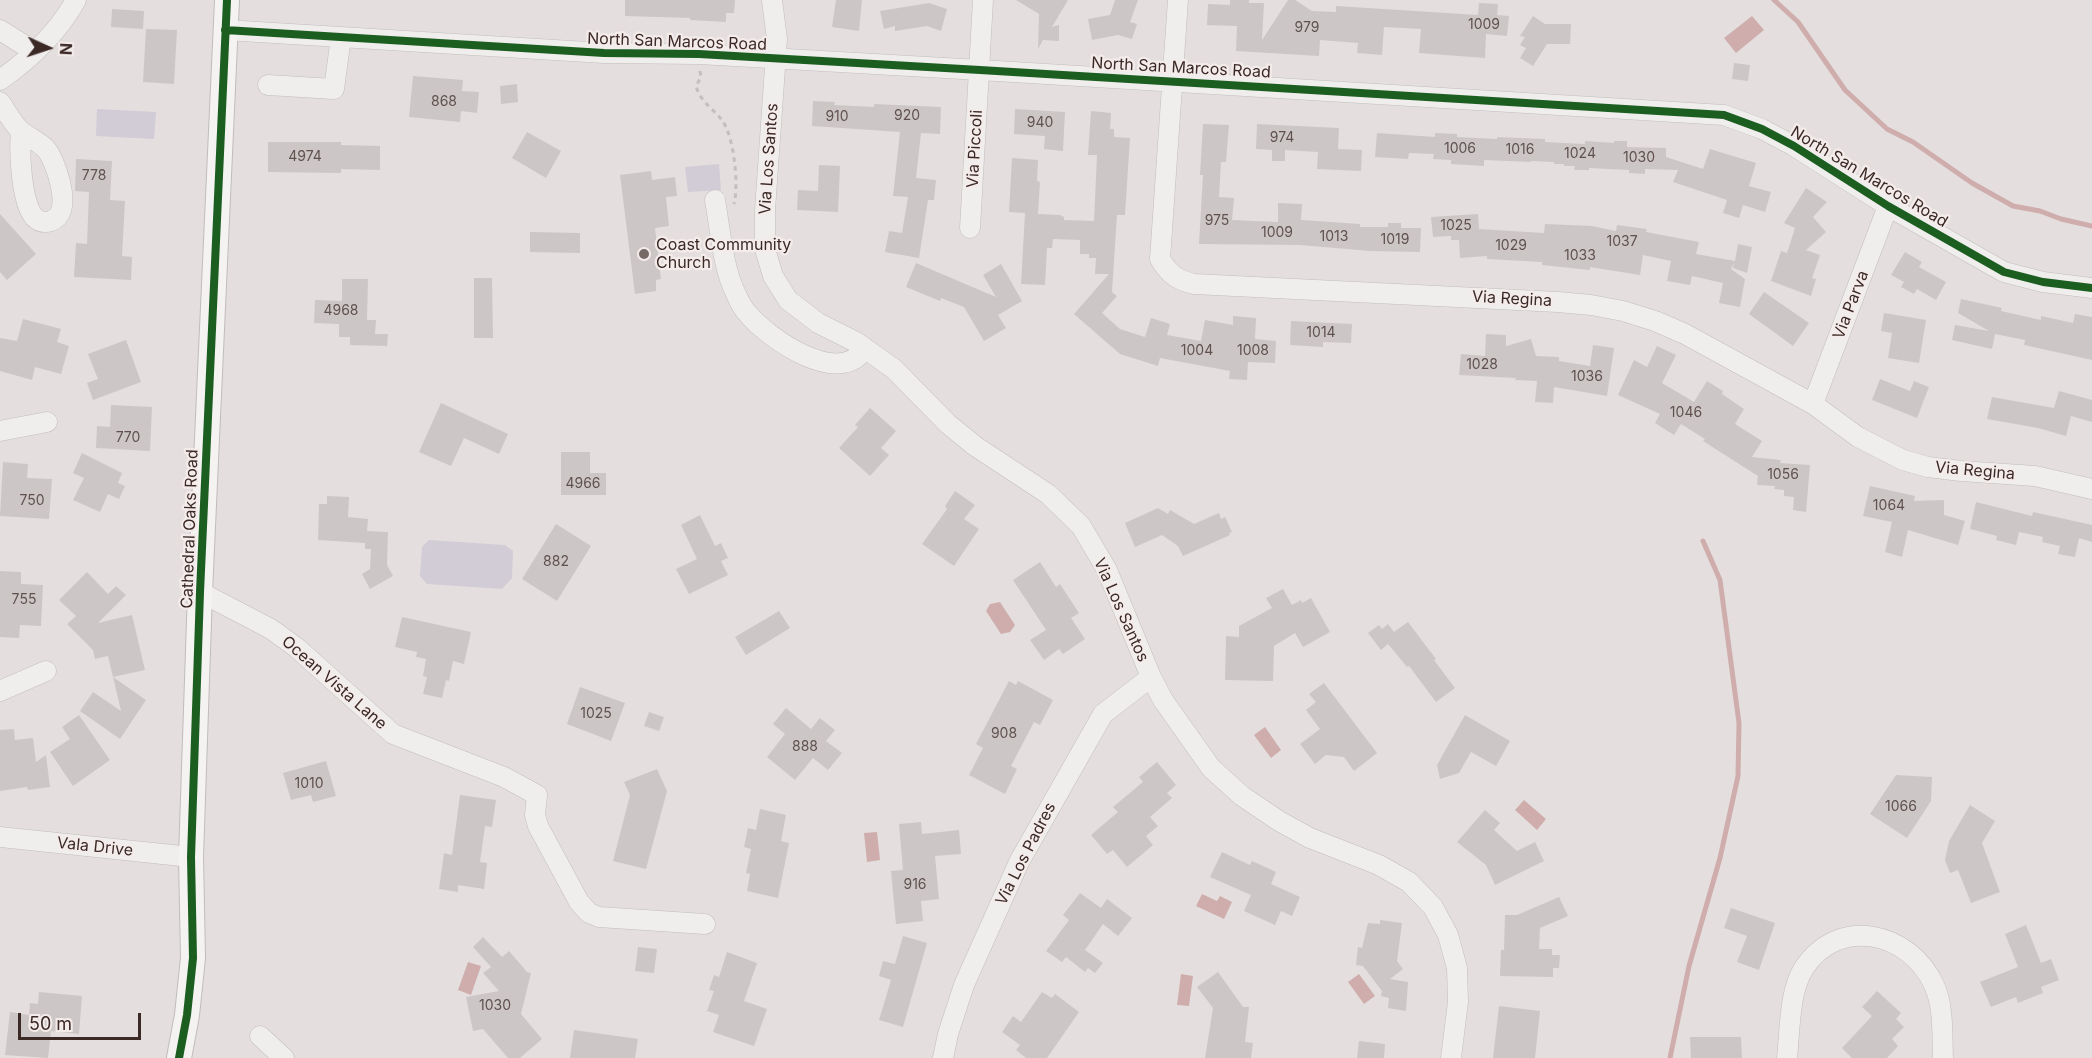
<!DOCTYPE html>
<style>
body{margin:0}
#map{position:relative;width:2092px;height:1058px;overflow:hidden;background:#e4dfde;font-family:Inter,sans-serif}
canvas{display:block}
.north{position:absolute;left:18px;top:18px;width:60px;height:60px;-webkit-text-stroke:4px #f4eceb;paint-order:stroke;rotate:93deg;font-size:16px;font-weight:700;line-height:24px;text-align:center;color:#3b2926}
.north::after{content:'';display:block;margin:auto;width:21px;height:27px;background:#3b2926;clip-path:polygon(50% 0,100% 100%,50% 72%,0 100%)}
.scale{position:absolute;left:18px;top:1013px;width:123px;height:27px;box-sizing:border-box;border:3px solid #3b2926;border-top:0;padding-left:8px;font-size:18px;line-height:21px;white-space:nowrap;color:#3b2926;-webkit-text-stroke:4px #f4eceb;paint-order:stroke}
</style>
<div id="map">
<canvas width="2092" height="1058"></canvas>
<div class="north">N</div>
<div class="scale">50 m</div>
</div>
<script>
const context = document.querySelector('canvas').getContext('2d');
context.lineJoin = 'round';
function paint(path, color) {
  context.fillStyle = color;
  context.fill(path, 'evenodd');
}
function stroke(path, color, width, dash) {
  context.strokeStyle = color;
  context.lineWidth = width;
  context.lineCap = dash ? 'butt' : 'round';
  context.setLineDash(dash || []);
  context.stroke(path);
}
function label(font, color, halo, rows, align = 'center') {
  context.font = font + ' Inter,sans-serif';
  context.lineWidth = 4.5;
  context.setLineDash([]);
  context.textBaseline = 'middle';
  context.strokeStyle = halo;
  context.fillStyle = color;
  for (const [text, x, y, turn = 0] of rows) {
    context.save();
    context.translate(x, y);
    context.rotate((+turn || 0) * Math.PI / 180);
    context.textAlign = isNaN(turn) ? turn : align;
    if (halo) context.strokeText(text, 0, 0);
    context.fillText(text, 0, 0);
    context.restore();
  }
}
paint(new Path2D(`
 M97 109 156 112 154 139 96 136Z
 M719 164 721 190 688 192 685 167Z
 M429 540 505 545 513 551 512 578 502 589 427 584 420 576 422 547Z`), '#d1ccd6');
paint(new Path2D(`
 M1752 16 1764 30 1736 53 1724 38Z
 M1000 602 1015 625 1010 632 1001 634 986 611 990 604Z
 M1265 727 1281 750 1271 758 1254 735Z
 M1524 800 1546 819 1537 830 1515 810Z
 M877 832 880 860 867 862 864 833Z
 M1202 894 1217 901 1220 896 1232 902 1224 919 1196 906Z
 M468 962 481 966 471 995 458 990Z
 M1181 974 1193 976 1189 1006 1177 1005Z
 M1359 974 1375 996 1364 1004 1348 982Z`), '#cfadac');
stroke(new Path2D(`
 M1774 0 1798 22 1845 90 1887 129 1913 142 1972 183 2013 206 2040 211 2061 219 2092 226
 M1670 1058 1689 966 1720 858 1738 776 1739 723 1720 580 1703 541`), '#cfadac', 5);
paint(new Path2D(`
 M625 0H735L734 13H726V22L690 20V18L625 16Z
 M836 0H862L859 31 832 27Z
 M1016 0H1068L1052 27 1059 25V41L1043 40 1038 49 1039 14Z
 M1115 0H1138L1130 22 1137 24 1132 39 1118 35 1092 40 1088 19 1110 15Z
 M1230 0H1249V3H1264L1262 40 1288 0H1295L1312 11 1336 12V6L1478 15 1479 3 1498 4 1497 15 1509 16 1507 36 1486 34 1485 58 1419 53 1421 29 1384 27 1382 55 1357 53 1358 43 1320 40 1319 56 1236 51 1237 26 1207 25 1208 4 1230 5Z
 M929 3 947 9 941 31 927 26 895 31V26L884 29 880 11Z
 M112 9 144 11 143 29 111 27Z
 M1533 16 1545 24H1571L1570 44H1547L1533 66 1520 58 1526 48 1520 45 1525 37 1520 36Z
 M146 29 177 30 174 84 143 82Z
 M1734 63 1750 65 1748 81 1732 79Z
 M413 76 463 80 462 91 479 92 477 113 461 111 460 122 409 117Z
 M517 84 518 102 501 104 500 86Z
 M813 101 835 102 834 105 874 107V104L941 107 940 134 921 133 916 178 936 180 934 200H928L919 258 885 252 889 231 902 233 908 197 893 196 900 132 812 126Z
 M1015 109 1065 112 1063 151 1044 149 1045 136 1014 134Z
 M1091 111 1111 113 1110 129H1114V137L1130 138 1125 215H1117L1112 292 1117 296 1102 313 1120 329 1145 337 1151 318 1170 324 1167 335 1201 341 1205 320 1233 325V316L1256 318 1255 339 1276 341 1275 363 1248 362 1247 380 1229 379 1230 371 1160 358 1158 366 1120 354 1074 314 1109 274H1095L1096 258H1089V254H1080V240L1053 239 1052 248H1047L1045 285 1021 284 1025 213 1009 212 1012 158 1038 160 1037 181 1040 182 1038 214 1060 215 1064 217V220L1094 221 1097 155H1088Z
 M1203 124 1229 125 1226 162H1221L1219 197 1234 198 1232 220 1278 222V203L1302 204 1301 220 1360 224V227H1388V223H1401V228H1421L1420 252 1370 251 1300 245 1199 244 1203 175H1200Z
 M1257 124 1339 128 1338 149 1362 150 1361 171 1317 169 1318 152 1285 150V161H1272V150L1256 149Z
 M527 132 561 151 546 178 512 158Z
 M1377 133 1435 137V133L1457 134V137L1497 139V137L1545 139V142L1585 144V141L1614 143V141H1627V147L1666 148V157L1703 169 1710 149 1756 163 1749 186 1771 192 1765 212 1743 205 1739 218 1723 213 1727 200 1673 182 1678 170 1645 169V174L1629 173V170L1589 168V170H1574L1575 166H1564V164H1554V162L1531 161V162L1484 160V166L1451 164V160L1433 159 1434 154 1409 153 1408 159 1375 157Z
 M268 142H341V145L380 146V170L341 169V173L268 172Z
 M76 159 112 161 110 200 125 201 122 256 132 257 131 280 74 277 76 243 87 244 89 192 75 191Z
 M819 165 840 166 838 212 797 210 798 190 818 191Z
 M651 171 652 180 675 177 677 196 666 197 669 226 655 228 661 279 656 280V291L635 294 620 175Z
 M1806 188 1827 202 1813 217 1826 232 1806 250 1820 255 1812 278 1816 279 1811 296 1771 281 1781 251 1787 253 1795 228 1784 223Z
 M0 214 36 254 7 280 0 272Z
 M1478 214 1479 229 1544 233 1545 224 1592 226 1616 231 1617 225 1647 229 1646 232 1699 242 1696 254 1735 261 1738 244 1752 247 1747 273 1733 268 1734 263 1731 269 1745 279 1740 307 1719 303 1723 283 1692 276 1690 285 1667 281 1671 261 1643 255 1640 275 1590 267V270L1542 265V262L1487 259V256L1460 258 1459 240H1451V236L1433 237 1431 217Z
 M530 232 580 233V253L530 252Z
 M1905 252 1922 262 1919 267 1946 282 1936 300 1917 289 1914 294 1901 287 1904 282 1891 275Z
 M916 263 996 297 983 275 1001 264 1022 301 998 315 1006 328 984 341 964 307 941 298 940 301 906 287Z
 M474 278H492L493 338H474Z
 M342 279H368L367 320H376L375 334H388L387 346 350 345V337H339V324L314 323 315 300 342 301Z
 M1764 292 1809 323 1793 346 1749 314Z
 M1961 299 2002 308 2001 311 2041 320V316L2073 323 2075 314 2092 317V360L2024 345 2025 340 1995 334 1992 349 1952 340 1955 325 1989 331 1958 313Z
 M1884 313 1926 320 1919 363 1888 358 1892 333 1881 331Z
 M23 319 61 329 57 342 69 346 61 374 35 367 32 380 0 371V338L17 341Z
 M1291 321 1352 324 1351 343 1323 342V347L1290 345Z
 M1486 334 1506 335V346L1531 339 1536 356 1559 357V361L1590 366 1593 345 1614 348 1607 396 1554 387 1553 403 1535 402 1537 381 1515 380 1516 378 1459 375 1461 354 1485 356Z
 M126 340 141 382 93 400 87 383 98 379 88 354Z
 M1657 346 1676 355 1662 383 1694 402 1707 381 1723 391 1722 394 1744 409 1735 424 1762 441 1752 457 1781 460 1780 463 1810 465 1806 512 1793 510 1794 497 1784 496V490L1774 489 1775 486 1757 485 1758 476 1703 441 1705 439 1681 424 1674 435 1655 423 1660 414 1618 395 1634 360 1647 367Z
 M1880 379 1910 391 1914 381 1929 387 1917 418 1872 400Z
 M2059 391 2092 400V422L2071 416 2066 436 2038 428 1987 419 1992 397 2054 408Z
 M441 403 508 434 499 454 464 438 451 466 419 452Z
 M111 405 152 407 150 451 96 448 97 426 110 427Z
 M870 408 896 431 881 448 889 455 870 476 839 448 858 427 855 425Z
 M561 452H590V473H606V495H561Z
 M82 453 122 473 118 483 125 486 119 499 108 494 100 512 73 500 84 478 73 473Z
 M3 462 28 464 27 478 52 479 49 519 0 516Z
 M1870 486 1915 496 1914 501 1944 500V515L1965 521 1958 545 1908 530 1902 557 1885 552 1892 522 1863 516Z
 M955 491 975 505 964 519 979 529 954 566 922 544 947 509 945 506Z
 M327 496 349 497 348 517 368 519 367 531 388 532 387 565 393 576 370 589 362 574 370 569 371 549H365V543L318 540 319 504H327Z
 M1976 502 2032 516 2033 512 2092 525V542L2079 538 2075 557 2058 554 2060 546 2042 542 2043 537 2019 532 2016 545 1996 540 1997 536 1970 529Z
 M1158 508 1168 514 1170 510 1194 524 1219 513 1221 519 1225 517 1226 519 1232 532 1229 533 1230 535 1183 556 1178 546 1162 535 1135 547 1125 523Z
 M700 515 715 546 721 543 728 558 721 561 728 575 689 594 676 569 697 559 681 525Z
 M556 524 591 546 557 601 522 579Z
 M1040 562 1056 587 1060 584 1079 613 1071 618 1085 639 1063 654 1059 649 1044 660 1030 640 1046 630 1013 580Z
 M0 571 21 572V584L43 585 41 626 20 625 19 638 0 637Z
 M87 572 108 594 116 586 126 595 98 623 132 615 145 670 113 677 108 656 95 659 93 650 67 624 76 616 59 600Z
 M1283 589 1292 605 1301 600 1302 603 1311 598 1330 632 1303 647 1295 633 1274 646 1273 681 1225 680 1226 636 1239 637V626L1272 608 1266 598Z
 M779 611 790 628 746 655 735 637Z
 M402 617 471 632 464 664 453 661 449 681 446 680 442 698 423 694 427 677 423 676 426 659 416 657 417 652 395 647Z
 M1408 622 1436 659 1434 660 1455 688 1436 702 1409 666 1407 667 1388 644 1381 650 1368 633 1379 625 1382 629 1388 624 1394 632Z
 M113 677 146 700 120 739 80 711 93 692 121 711Z
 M1009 681 1016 685 1018 681 1053 700 1040 725 1034 722 1011 766 1017 769 1005 794 969 775 983 748 976 744Z
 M1324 683 1377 753 1354 771 1344 757 1326 755 1315 764 1300 744 1320 729 1306 710 1316 702 1309 694Z
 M580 687 625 703 611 741 567 724Z
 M786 708 811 729 820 718 835 730 826 741 842 753 828 770 813 758 795 780 767 757 785 734 773 724Z
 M649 712 664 717 659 731 644 726Z
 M79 715 110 760 73 786 50 752 70 739 62 727Z
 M1465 715 1510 741 1496 766 1471 752 1459 773 1440 779 1437 765Z
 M14 729 15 740 33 738 36 762 46 755 50 787 28 790 27 787 0 791V730Z
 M326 761 336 796 313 802 311 795 291 800 283 773Z
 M1157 762 1176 785 1167 793 1172 798 1150 817 1158 826 1146 836 1153 845 1127 867 1113 850 1107 854 1091 835 1118 812 1113 807 1143 782 1139 777Z
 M657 769 667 791 646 869 613 861 630 795 624 782Z
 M1896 775 1932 777 1931 801 1907 838 1870 814Z
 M460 795 496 800 492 827 485 826 480 862 487 863 484 889 458 885V892L439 889 444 853 452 855Z
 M1970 805 1995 821 1982 843 2000 892 1971 903 1958 870 1950 873 1945 860 1949 841Z
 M760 809 786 815 781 841 789 843 778 898 747 891 750 874 746 873 751 849 744 847 748 828 756 830Z
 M1485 810 1500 823 1494 830 1517 851 1535 842 1544 861 1495 885 1486 865 1457 842Z
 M921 822 922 834 959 830 961 854 935 856 939 899 921 901 923 921 896 924 891 871 903 870 899 824Z
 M1222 852 1250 865 1252 861 1276 872 1271 884 1300 897 1292 916 1281 911 1275 925 1244 911 1251 895 1210 877Z
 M1080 893 1101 908 1107 899 1132 918 1118 936 1103 924 1085 950 1103 963 1095 973 1088 968 1085 972 1066 957 1062 962 1046 951 1069 920 1063 915Z
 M1559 897 1568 916 1540 928 1539 949H1552V955H1560L1559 968H1553V977L1500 976 1501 950H1504L1505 915H1517Z
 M1731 908 1775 923 1759 970 1737 962 1747 936 1724 928Z
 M1380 920 1402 923 1397 961 1403 969 1390 979 1408 982 1406 1011 1388 1008 1389 998 1381 996 1382 991 1363 966 1356 965 1358 947 1362 948 1368 923 1380 924Z
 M2026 925 2041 963 2051 959 2059 980 2041 987 2043 993 2018 1003 2016 997 1991 1007 1980 982 2018 967 2005 934Z
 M903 936 927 943 903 1027 879 1020 891 980 879 976 883 961 895 964Z
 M483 937 502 957 509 951 527 972 531 973 521 1014 542 1039 520 1058H508L483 1029 473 1031 466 997 499 991 483 973 491 967 473 947Z
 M638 947 657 949 654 973 635 971Z
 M727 952 757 963 744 1001 767 1009 754 1046 713 1032 719 1015 707 1011 714 991 709 990 714 975 719 977Z
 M1218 972 1243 1007H1249L1245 1042 1253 1043 1251 1058H1205L1213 1008 1197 987Z
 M1877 991 1901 1013 1896 1019 1904 1027 1892 1039 1898 1046 1887 1058H1852L1842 1048 1872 1016 1862 1007Z
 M39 992 82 996 79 1034 51 1031 48 1058 5 1055 10 1012 29 1015 30 1003 38 1004Z
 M1042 992 1052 998 1055 994 1079 1012 1047 1058H1026L1016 1050 1020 1045 1002 1032 1013 1016 1021 1022Z
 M1499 1006 1540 1011 1535 1058H1493Z
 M574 1030 638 1039 635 1058H570Z
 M1690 1037H1741L1742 1058H1691Z
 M1359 1041 1385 1044 1384 1058H1357Z`), '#ccc7c6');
const minor = new Path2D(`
 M772 0 777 39 765 210V249L773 276 788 300 818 323 856 342 894 369 948 424 975 446 1048 494 1081 526 1107 570 1151 677 1163 700 1211 768 1242 796 1279 821 1310 838 1379 865 1409 882 1433 907 1448 935 1457 968 1458 1002 1451 1058
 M1178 0 1160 259C1169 274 1177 280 1194 284L1558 302 1591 305 1623 311 1655 321 1685 334 1813 404 1858 437 1903 460 1928 467 1961 471 2035 476 2092 489
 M0 30 35 52
 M225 30 604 53 699 54 980 70 1724 115 1762 129 1794 146 1888 206 2004 272 2043 282 2092 288
 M0 80C30 59 58 32 76 0
 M268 85 334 89 341 37
 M0 102C7 112 13 125 22 132 32 140 44 143 50 155 58 171 73 213 51 221 45 223 39 222 34 217 21 201 19 151 21 131
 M715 200C720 228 723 269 736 294 739 301 743 309 748 314 768 338 840 389 865 348
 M970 228 983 0
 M1813 404 1888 206
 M0 431 47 422
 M200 592 271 629 297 648 393 734 504 777 537 795 535 815 538 826 579 902 589 913 599 917 705 924
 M0 691 46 671
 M0 837 191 857
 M260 1036 284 1058
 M943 1058 948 1034 964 985 1019 862 1103 714 1151 677
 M1787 1058C1790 1031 1789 991 1804 968 1839 915 1910 932 1934 985 1944 1006 1942 1035 1943 1058`);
const major = new Path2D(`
 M179 1058 187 1015 193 958 191 857 200 592 227 0`);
stroke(minor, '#c2bdbc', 21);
stroke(major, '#c1bcbb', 26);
stroke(new Path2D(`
 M700 71 701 77 696 86C700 101 713 109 722 120 734 136 739 185 734 204`), '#c4bfbf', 3, [4.5, 4.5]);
stroke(minor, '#f0eded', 20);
stroke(major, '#f4f3f2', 24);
stroke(new Path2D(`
 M225 30 604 53 699 54 980 70 1724 115 1762 129 1794 146 1888 206 2004 272 2043 282 2092 288
 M179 1058 187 1015 193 958 191 857 200 592 227 0`), '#1b5e20', 8);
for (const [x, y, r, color] of [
 [644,254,6,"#766966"]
]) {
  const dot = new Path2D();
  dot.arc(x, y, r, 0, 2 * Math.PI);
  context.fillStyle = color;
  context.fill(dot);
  stroke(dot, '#f4eceb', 2);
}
label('14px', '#60514f', null, [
 ["1009",1484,25],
 ["979",1307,28],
 ["868",444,102],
 ["920",907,116],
 ["910",837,117],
 ["940",1040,123],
 ["974",1282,138],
 ["1006",1460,149],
 ["1016",1520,150],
 ["1024",1580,154],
 ["4974",305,157],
 ["1030",1639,158],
 ["778",94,176],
 ["975",1217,221],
 ["1025",1456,226],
 ["1009",1277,233],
 ["1013",1334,237],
 ["1019",1395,240],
 ["1037",1622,242],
 ["1029",1511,246],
 ["1033",1580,256],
 ["4968",341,311],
 ["1014",1321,333],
 ["1004",1197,351],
 ["1008",1253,351],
 ["1028",1482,365],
 ["1036",1587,377],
 ["1046",1686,413],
 ["770",128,438],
 ["1056",1783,475],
 ["4966",583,484],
 ["750",32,501],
 ["1064",1889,506],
 ["882",556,562],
 ["755",24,600],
 ["1025",596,714],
 ["908",1004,734],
 ["888",805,747],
 ["1010",309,784],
 ["1066",1901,807],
 ["916",915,885],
 ["1030",495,1006]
]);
label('16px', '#3b2926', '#f4eceb', [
 ["North San Marcos Road",677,42,2],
 ["North San Marcos Road",1181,68,3],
 ["Via Piccoli",975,149,-87],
 ["Via Los Santos",769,159,-86],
 ["North San Marcos Road",1869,177,31],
 ["Via Regina",1512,299,3],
 ["Via Parva",1851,305,-69],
 ["Via Regina",1975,471,5],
 ["Cathedral Oaks Road",190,529,-88],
 ["Via Los Santos",1121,610,66],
 ["Ocean Vista Lane",334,683,41],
 ["Vala Drive",95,847,6],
 ["Via Los Padres",1026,854,-63]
]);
label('16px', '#3b2926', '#f4eceb', [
 ["Coast Community",656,245],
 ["Church",656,263]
], 'left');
</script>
